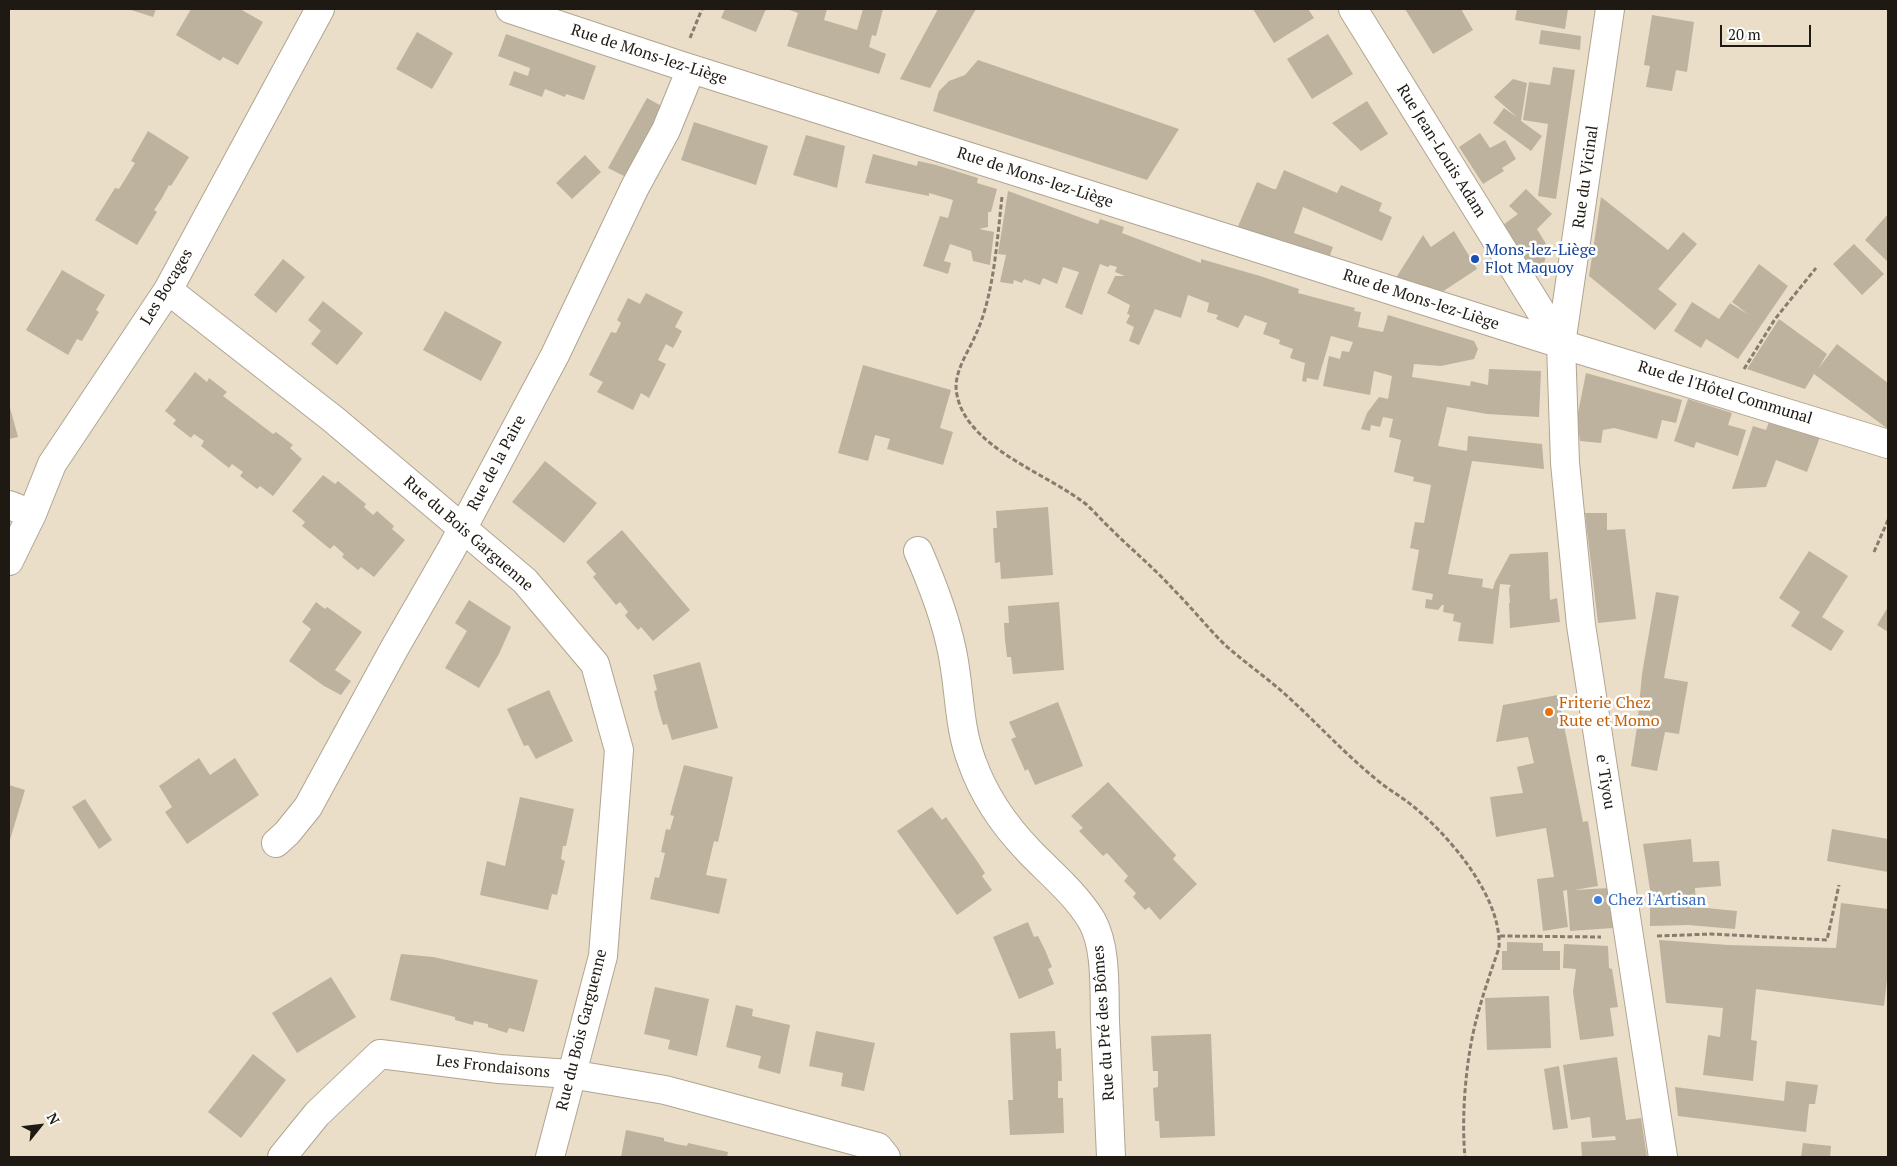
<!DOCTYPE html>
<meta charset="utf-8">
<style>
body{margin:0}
#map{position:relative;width:1897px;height:1166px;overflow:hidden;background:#eadec9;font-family:"PT Serif",serif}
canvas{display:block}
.frame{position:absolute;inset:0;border:10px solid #1e1912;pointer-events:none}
.north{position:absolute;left:15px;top:1101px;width:50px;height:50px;-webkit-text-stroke:4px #fff;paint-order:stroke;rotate:61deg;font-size:14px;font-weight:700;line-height:20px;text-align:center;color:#1e1912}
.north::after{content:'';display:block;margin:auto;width:18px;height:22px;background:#1e1912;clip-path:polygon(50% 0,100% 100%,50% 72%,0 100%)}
.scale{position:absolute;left:1720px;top:25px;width:91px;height:22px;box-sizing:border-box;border:2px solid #1e1912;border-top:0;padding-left:6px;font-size:15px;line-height:18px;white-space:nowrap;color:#1e1912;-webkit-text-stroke:4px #fff;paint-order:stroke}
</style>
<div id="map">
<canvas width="1897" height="1166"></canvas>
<div class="frame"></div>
<div class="north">N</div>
<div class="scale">20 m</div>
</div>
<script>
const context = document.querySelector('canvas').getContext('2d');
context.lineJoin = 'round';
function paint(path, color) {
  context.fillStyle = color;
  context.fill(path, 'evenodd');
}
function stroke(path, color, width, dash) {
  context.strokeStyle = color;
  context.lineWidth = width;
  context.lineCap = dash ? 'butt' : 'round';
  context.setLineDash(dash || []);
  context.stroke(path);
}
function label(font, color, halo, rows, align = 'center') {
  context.font = font + ' "PT Serif",serif';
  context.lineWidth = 5;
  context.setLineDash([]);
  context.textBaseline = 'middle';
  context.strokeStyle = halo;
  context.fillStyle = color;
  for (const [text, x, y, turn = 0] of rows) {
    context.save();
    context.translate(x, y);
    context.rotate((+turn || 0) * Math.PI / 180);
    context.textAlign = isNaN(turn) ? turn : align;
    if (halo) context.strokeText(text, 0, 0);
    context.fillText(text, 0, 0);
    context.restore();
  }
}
paint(new Path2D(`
 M128 9H156L153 17Z
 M191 9H240L263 22 238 65 223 57 220 61 176 35Z
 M725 9H766L756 32 721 18Z
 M787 9H827L824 20 857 30 863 9H883L876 36 872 35 869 47 886 54 879 74 787 46 798 13Z
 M938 9H976L930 88 900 79Z
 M1253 9H1308L1314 18 1274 43Z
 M1405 9H1461L1473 30 1433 54Z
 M1517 9H1568L1565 29 1515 20Z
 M1652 15 1694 22 1687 72 1676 70 1672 91 1646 87 1650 66 1644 65Z
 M1541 30 1581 36 1580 50 1539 44Z
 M417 32 453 53 432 89 396 69Z
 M506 34 596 66 584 100 566 94 565 97 545 89 542 97 509 85 514 71 528 76 530 68 498 56Z
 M1328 34 1353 74 1312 99 1287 59Z
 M978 60 1127 111 1179 129 1147 180 933 111 939 91 949 81 965 75Z
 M1553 67 1575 70 1556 199 1538 196 1548 124 1523 120 1529 82 1550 85Z
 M1513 79 1527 83 1521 121 1542 136 1531 151 1493 123 1504 108 1518 118 1494 97Z
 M647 98 667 109 630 179 608 168Z
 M1367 101 1388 134 1361 151 1332 123Z
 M694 122 768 146 756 185 681 160Z
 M148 131 189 157 171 186 169 185 162 198 154 210 157 212 137 245 95 220 115 188 119 189 135 163 131 161Z
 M1480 133 1490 148 1505 140 1516 159 1502 168 1504 171 1483 184 1459 147Z
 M806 135 845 146 837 188 793 175Z
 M873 154 917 166 918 161 936 165 978 178 977 183 997 189 991 212H988V227L979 229 994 232 990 265 973 261 971 251 950 244 944 261 951 263 948 274 923 266 940 216 948 218 953 200 929 193V196L865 183Z
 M585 155 601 172 572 199 556 183Z
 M1284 170 1337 193 1341 185 1382 203 1379 211 1392 217 1382 241 1303 207 1294 233 1333 247 1328 261 1236 231 1257 182 1273 189H1276Z
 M1526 189 1552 214 1537 229 1548 247 1543 268H1530L1503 225 1518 214 1509 206Z
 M1008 191 1098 224 1100 219 1124 227 1122 233 1201 263V259L1260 276 1299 289 1298 293 1355 308 1354 311 1361 312 1358 327 1383 332 1388 315 1474 341 1478 349 1474 359 1441 366 1414 364 1412 377 1470 386 1471 381 1488 385 1489 369 1541 371 1539 417 1487 414 1447 407 1438 446 1467 451 1468 436 1542 444 1544 469 1472 461 1448 574 1483 579 1482 587 1493 589 1495 582 1510 554 1548 552 1550 600 1557 598 1560 622 1510 628 1509 603H1510L1509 588 1511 585 1500 584 1493 644 1458 641 1461 623 1453 621 1454 614 1443 612 1444 605H1442L1438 610 1425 608 1426 599 1432 600 1433 594 1412 590 1419 550 1410 548 1415 522 1424 523 1431 485 1413 481 1414 477 1394 472 1401 440 1389 437 1393 419 1383 417 1380 427 1371 425 1370 431 1361 429 1367 413 1379 397 1388 399 1392 376 1374 371 1370 395 1323 386 1329 356 1340 359 1342 351 1349 352 1353 342 1331 336 1318 380 1307 378 1306 382 1302 381 1305 363 1290 358 1293 349 1279 344 1280 340 1263 334 1267 323 1245 315 1238 328 1216 319 1218 315 1207 312 1209 303 1188 295 1181 318 1155 309 1139 345 1129 341 1134 327 1126 323 1130 315 1127 314 1130 305 1107 293 1115 276H1125L1115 272 1117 267 1110 265 1108 267 1100 264 1082 315 1065 307 1079 272 1063 267 1057 284 1043 278 1040 285 1024 279 1022 283 1014 280 1013 284 1000 282 1006 255 998 254Z
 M1601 197 1668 250 1683 232 1697 244 1658 289 1677 304 1655 330 1589 276Z
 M1888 214V262L1865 240Z
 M1454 231 1477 269 1442 292 1394 281 1423 235 1431 247Z
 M1854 244 1884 274 1862 295 1833 264Z
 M283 259 305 277 276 313 254 295Z
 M1759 264 1788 286 1738 359 1706 339 1701 348 1674 331 1692 302 1719 319 1730 303 1749 315 1732 302Z
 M62 270 105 295 96 310 99 312 82 341 77 339 68 355 26 330Z
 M646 293 683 312 675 327 682 331 673 348 666 344 658 360 666 364 649 398 641 393 633 410 597 392 603 382 589 375 611 332 616 333 621 323 617 320 628 298 640 304Z
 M323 301 363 333 337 365 311 344 321 331 308 320Z
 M445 311 502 342 481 381 423 350Z
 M1779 319 1827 354 1818 369 1837 344 1888 383V429L1814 374 1805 389 1747 369Z
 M863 365 951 390 940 428 953 432 943 465 887 449 890 439 875 435 868 461 838 453Z
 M195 372 207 382 209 378 227 392 223 396 273 434 276 432 293 445 290 448 302 459 273 496 260 486 257 489 240 476 243 472 232 464 229 468 201 446 204 441 194 434 191 438 173 424 176 420 165 411Z
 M1586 373 1682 400 1676 423 1662 420 1657 439 1614 428 1603 430 1601 443 1580 441 1577 418Z
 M1688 399 1732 413 1728 425 1746 430 1738 456 1696 442 1694 448 1674 441Z
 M9 404 18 437 9 439Z
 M1770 419 1820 437 1807 472 1776 460 1766 487 1732 489 1753 426 1766 430Z
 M545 461 597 503 564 543 512 502Z
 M323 475 335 484 338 481 366 504 364 507 373 515 377 511 394 526 392 529 405 540 374 577 361 567 358 570 342 557 344 554 334 545 330 549 302 526 305 522 292 511Z
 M1048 507 1053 575 1001 579 1000 562 995 563 993 528H997L996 511Z
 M1585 513H1607V530L1625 529 1636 619 1598 623Z
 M622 530 690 610 653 641 641 627 638 630 627 618 625 615 628 612 620 602 616 605 593 577 596 574 586 562Z
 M1809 551 1848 576 1822 617 1844 631 1831 651 1791 626 1800 612 1779 598Z
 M1656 592 1679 596 1664 678 1688 682 1679 734 1665 732 1657 771 1631 766 1637 727 1642 674Z
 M469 600 511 627 499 654 479 688 445 668 467 631 455 623Z
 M316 602 325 609 327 607 362 632 335 670 351 681 341 695 324 686 289 661 311 629 302 622Z
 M1059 602 1064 670 1013 674 1011 657H1007L1005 640 1004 623H1009L1008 606Z
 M1888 607V632L1877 625Z
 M700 662 718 728 672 740 667 724 663 725 658 708 654 691 657 690 653 675Z
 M549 690 573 741 536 759 528 745 524 746 507 709Z
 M1558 695 1583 822 1588 821 1598 886 1574 890 1610 888 1613 928 1570 931 1567 890 1563 891 1568 927 1543 931 1537 879 1554 877 1546 828 1496 837 1490 797 1523 793 1517 767 1534 763 1528 737 1496 742 1503 705Z
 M1058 702 1083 766 1035 785 1028 769 1025 771 1011 739 1016 737 1009 722Z
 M199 758 210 775 235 758 259 795 187 844 165 812 172 807 159 786Z
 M684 765 733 777 718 842 714 841 706 875 727 879 719 914 650 899 655 877 659 878 665 853 661 852 666 829 670 830 674 816 670 815Z
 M1108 782 1176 855 1173 859 1197 884 1160 920 1149 907 1145 910 1133 897 1136 893 1124 881 1128 876 1107 853 1103 856 1079 831 1083 828 1071 816Z
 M9 785 25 790 9 843Z
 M520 797 574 809 566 846H563L561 859 565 861 557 895 552 894 548 910 480 895 487 861 505 866Z
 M85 799 112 840 99 849 72 807Z
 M932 807 942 820 946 817 977 861 985 873 982 876 992 890 957 915 897 831Z
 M1832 829 1888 839V872L1827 861Z
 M1691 839 1693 862 1719 861 1721 886 1695 888 1696 907 1737 911 1735 929 1688 925 1650 926V890L1643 844Z
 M1841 903 1888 909V971L1884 1006 1756 989 1751 1040 1757 1041 1753 1081 1703 1075 1708 1035 1720 1037 1723 1008 1666 1003 1659 940 1728 945 1836 948Z
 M1028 922 1034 937 1038 936 1045 950 1052 967 1048 969 1054 984 1019 999 993 937Z
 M1507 942 1543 943V951H1560V970H1502V951H1507Z
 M1564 944 1608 946 1609 968 1612 969 1618 1007 1610 1008 1614 1036 1580 1040 1573 992 1576 969 1563 968Z
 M401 954 433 957 538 980 524 1032 509 1028 507 1033 488 1027V1024L474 1021 473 1025 455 1020V1017L390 1000Z
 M331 977 356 1017 297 1053 272 1013Z
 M655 987 709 999 697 1056 668 1049 670 1040 644 1034Z
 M1549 996 1551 1048 1487 1050 1485 998Z
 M736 1005 753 1009 752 1016 790 1025 780 1074 758 1068 761 1056 726 1047Z
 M816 1031 875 1043 864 1091 841 1086 843 1073 809 1066Z
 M1055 1031 1056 1049 1061 1048 1062 1081H1058V1098H1063L1064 1133 1010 1135 1008 1100H1013L1010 1033Z
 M1211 1034 1215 1136 1160 1138 1159 1121H1155L1153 1088 1158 1087V1071H1153L1151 1036Z
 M253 1054 286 1080 241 1138 208 1112Z
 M1617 1057 1626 1120 1641 1118 1647 1157H1582L1581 1142 1616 1140 1615 1136 1592 1138 1590 1117 1571 1120 1563 1065Z
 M1559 1066 1568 1128 1553 1130 1544 1069Z
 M1786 1081 1818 1085 1815 1104H1809L1806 1132 1678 1116 1675 1087 1784 1101Z
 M626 1130 664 1138V1141L676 1144 687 1146 688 1143 728 1152 727 1157H621Z
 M1803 1143 1831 1146 1830 1157H1801Z`), '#bdb29e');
const minor = new Path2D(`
 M510 9 679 65 1561 344 1888 444
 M1353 9 1561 344
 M1610 9 1561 344 1565 463 1581 625 1663 1157
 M168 290 333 419 525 581 595 664 619 750 603 956 550 1157
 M9 505 32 514
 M918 551C932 583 945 616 952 651 960 688 958 726 972 762 984 796 1004 825 1029 851 1050 873 1076 894 1092 921 1107 948 1104 991 1105 1021 1107 1067 1109 1112 1111 1157
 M9 561 32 514 52 464 168 290 320 9
 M276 843 287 833 308 807 394 649 451 550 555 355 635 187 666 130 691 69
 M282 1157 317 1114 380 1054 499 1069 570 1074 665 1090 878 1147 886 1157`);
stroke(minor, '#b0a591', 30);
stroke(new Path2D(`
 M690 38 702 9
 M1002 197C997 240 994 295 976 334 968 353 952 374 957 395 967 448 1049 474 1087 505 1096 513 1103 522 1112 530 1132 550 1154 568 1173 589 1191 607 1207 627 1224 644 1244 662 1266 677 1286 695 1317 723 1345 754 1377 780 1389 790 1402 797 1414 807 1431 821 1448 839 1462 857 1481 882 1501 916 1499 948 1491 971 1483 994 1477 1017 1466 1057 1461 1116 1465 1157
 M1744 369 1775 319 1816 268
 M1874 552 1888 520
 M1500 936 1601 937
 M1657 936 1711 934 1827 940 1839 885`), '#867d6f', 3, [5, 2.5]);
stroke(minor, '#fff', 28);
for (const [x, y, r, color] of [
 [1475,259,5,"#1a4fb4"],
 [1549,712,5,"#e8710a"],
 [1598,900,5,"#3f7fe0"]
]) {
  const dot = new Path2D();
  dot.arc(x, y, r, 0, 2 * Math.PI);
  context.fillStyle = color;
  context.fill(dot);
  stroke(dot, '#fff', 2);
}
label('16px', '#1e1912', '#fff', [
 ["Rue de Mons-lez-Liège",649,55,18],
 ["Rue Jean-Louis Adam",1441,151,58],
 ["Rue du Vicinal",1586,177,-82],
 ["Rue de Mons-lez-Liège",1035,178,18],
 ["Les Bocages",167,287,-59],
 ["Rue de Mons-lez-Liège",1421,300,18],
 ["Rue de l'Hôtel Communal",1725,393,17],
 ["Rue de la Paire",497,463,-62],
 ["Rue du Bois Garguenne",468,534,41],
 ["e' Tiyou",1605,782,81],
 ["Rue du Pré des Bômes",1104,1023,-94],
 ["Rue du Bois Garguenne",582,1030,-76],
 ["Les Frondaisons",493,1067,6]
]);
label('16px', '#164399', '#fff', [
 ["Mons-lez-Liège",1485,250],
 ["Flot Maquoy",1485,268]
], 'left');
label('16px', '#c56008', '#fff', [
 ["Friterie Chez",1559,703],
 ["Rute et Momo",1559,721]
], 'left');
label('16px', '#366cbe', '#fff', [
 ["Chez l'Artisan",1608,900]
], 'left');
</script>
